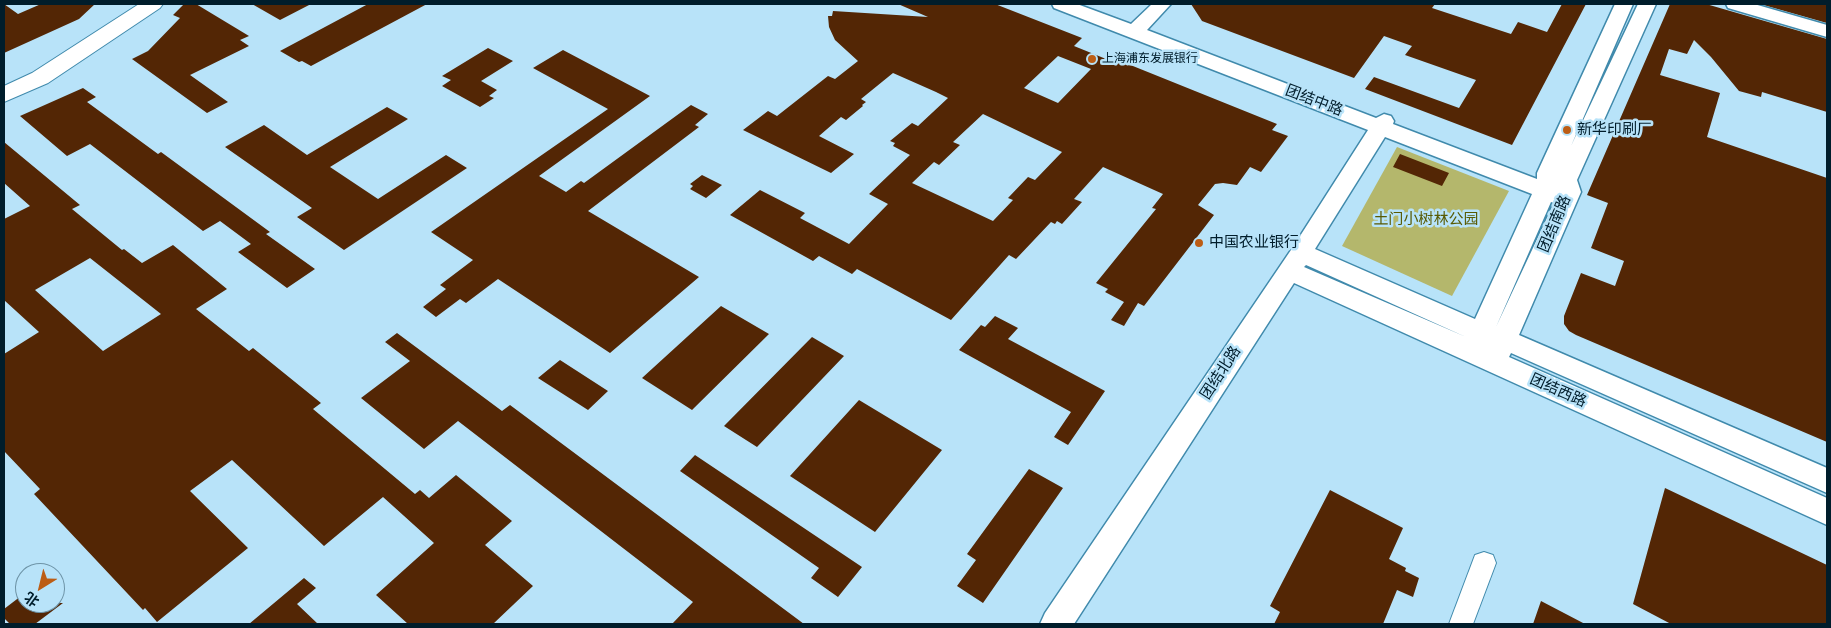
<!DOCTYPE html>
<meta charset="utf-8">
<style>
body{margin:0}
#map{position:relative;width:1831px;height:628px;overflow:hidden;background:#b8e3f9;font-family:"Space Grotesk","Noto Sans SC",sans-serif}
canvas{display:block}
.frame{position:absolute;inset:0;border:5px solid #001d2b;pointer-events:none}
.north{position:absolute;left:15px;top:563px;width:50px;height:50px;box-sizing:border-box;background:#b8e3f9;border:1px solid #6e94a7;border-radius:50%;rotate:216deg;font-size:14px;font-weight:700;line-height:20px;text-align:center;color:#001d2b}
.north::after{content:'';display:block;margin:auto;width:18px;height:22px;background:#bc5d15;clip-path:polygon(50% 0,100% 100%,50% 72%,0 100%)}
</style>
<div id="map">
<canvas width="1831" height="628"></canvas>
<div class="frame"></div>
<div class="north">北</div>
</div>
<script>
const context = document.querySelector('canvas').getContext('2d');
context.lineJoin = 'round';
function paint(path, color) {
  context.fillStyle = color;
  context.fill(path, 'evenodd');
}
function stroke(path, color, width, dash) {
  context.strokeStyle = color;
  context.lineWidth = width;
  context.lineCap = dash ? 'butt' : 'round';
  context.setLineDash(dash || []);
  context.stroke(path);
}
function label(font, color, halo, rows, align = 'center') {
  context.font = font + ' "Space Grotesk","Noto Sans SC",sans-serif';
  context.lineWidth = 5;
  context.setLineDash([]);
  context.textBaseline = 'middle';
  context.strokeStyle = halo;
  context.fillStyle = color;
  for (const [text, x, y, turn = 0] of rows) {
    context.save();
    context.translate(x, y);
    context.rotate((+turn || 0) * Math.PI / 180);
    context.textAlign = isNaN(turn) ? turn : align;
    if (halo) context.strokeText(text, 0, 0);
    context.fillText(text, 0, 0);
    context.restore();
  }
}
paint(new Path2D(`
 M1397 147 1509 191 1452 296 1342 246Z`), '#b4b76c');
paint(new Path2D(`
 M4 4 18 14 41 4H95L79 19 4 53Z
 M184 4H196L249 36 240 40 249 46 190 75 228 102 207 113 132 59 148 51 180 18 173 15Z
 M252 4H311L280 20Z
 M368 4H427L311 66 302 61 299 62 280 51Z
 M898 4H995L1082 38 1074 46 1111 61 1113 58 1277 124 1272 130 1288 136 1261 172 1250 167 1237 185 1223 183 1215 184 1198 205 1214 215 1144 306 1138 303 1124 326 1111 320 1124 302 1105 292 1108 289 1096 283 1156 209 1152 208 1163 194 1103 167 1074 199 1082 202 1062 224 1057 221 1055 224 1051 222 1016 259 1009 255 951 320 857 269 852 274 819 256 813 261 730 215 760 190 805 213 800 218 849 244 888 204 869 194 910 155 893 146 895 143 890 141 912 123 918 126 948 98 936 92 893 73 861 99 866 102 862 105 863 106 846 120 841 117 819 136 854 154 831 173 743 130 768 111 777 116 828 76 835 79 858 61 835 40 829 27 828 16H832L833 11 928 17ZM1058 56 1091 69 1058 103 1024 88ZM983 114 1062 152 1035 180 1028 177 1008 198 1013 200 993 221 912 183 934 162 939 165 960 145 953 142Z
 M1191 4H1435L1432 8 1511 34 1518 22 1547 32 1562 4H1586L1512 145 1365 89 1374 77 1459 108 1476 80 1405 55 1412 46 1384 36 1354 78 1202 21Z
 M1670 4H1706L1827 39V112L1762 92 1761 97 1739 91 1711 57 1694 40 1687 54 1669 49 1660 75 1720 93 1707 137 1827 178V442L1576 335 1569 331 1564 324V316L1581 273 1615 286 1624 261 1591 248 1608 203 1587 195Z
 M1760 4H1827V23Z
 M488 48 513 61 481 81 497 90 489 96 494 98 480 107 442 86 451 80 442 76Z
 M563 50 650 96 539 176 566 192 581 181 584 183 691 105 708 114 695 125 699 127 588 211 699 277 610 353 498 279 466 303 460 299 436 317 423 307 446 289 440 285 473 260 431 232 608 109 533 68Z
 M83 88 96 97 87 102 158 154 161 152 270 232 266 234 315 269 287 288 238 252 251 244 220 221 203 231 90 144 67 156 20 116Z
 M387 107 408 119 330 167 378 199 446 155 467 168 344 250 297 217 312 208 225 147 264 125 307 155Z
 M4 142 80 205 72 209 122 250 124 249 142 263 173 245 227 289 196 309 249 351 253 348 321 403 313 409 415 494 420 490 429 498 456 475 512 521 485 545 533 586 493 624H408L376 595 434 543 383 497 324 546 232 460 190 491 248 548 157 622 145 608 143 610 34 494 40 489 4 451V354L39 332 4 300V219L30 206 4 183ZM90 258 161 314 103 351 35 290Z
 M1400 154 1449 173 1442 186 1393 167Z
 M702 175 722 185 706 198 690 189 693 186 690 184Z
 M721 306 769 334 692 410 642 378Z
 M995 316 1018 328 1008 339 1105 391 1068 445 1054 437 1071 412 959 350 981 325 985 327Z
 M397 333 502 411 510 405 804 624H672L693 602 458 421 424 449 361 398 410 361 385 342Z
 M812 337 844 356 757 447 724 426Z
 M560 360 608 391 588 410 538 378Z
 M859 400 942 450 875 532 790 476Z
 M695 455 862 567 838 597 811 578 819 568 680 471Z
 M1029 469 1063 488 983 603 957 586 976 560 967 554Z
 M1665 488 1827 565V624H1671L1633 604Z
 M1330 490 1403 528 1389 559 1406 568 1405 571 1419 578 1413 597 1397 590 1383 624H1274L1280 612 1270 606Z
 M304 578 316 588 297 604 318 624H249Z
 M25 593V603H63L35 624H10L4 618V609Z
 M1541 601 1585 624H1533Z`), '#532605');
const minor = new Path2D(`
 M1484 552 1493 555 1496 563 1473 624H1449L1475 555Z`);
const tertiary = new Path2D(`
 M1052 4H1077L1131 24 1152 4H1171L1147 30 1376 118 1384 114 1391 116 1394 121 1393 124 1537 179V173L1615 4H1633L1571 146 1638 4H1656L1577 180 1581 192 1519 335 1827 468V493L1511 353 1509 357 1827 498V525L1294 283 1074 624H1040L1045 613 1293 247 1368 130 1054 8ZM1385 137 1532 194 1475 319 1315 249ZM1551 202 1554 203 1496 327ZM1306 265 1466 337 1304 267Z
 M1726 4H1754L1827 25V37L1728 8Z`);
const secondary = new Path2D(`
 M139 4H163L160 8 48 83 4 102V86L32 73Z`);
stroke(minor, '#408aac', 2);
stroke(tertiary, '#408aac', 3);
stroke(secondary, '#408aac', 2);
paint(minor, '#fff');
paint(tertiary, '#fff');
paint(secondary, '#fff');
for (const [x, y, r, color] of [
 [1092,59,5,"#bc5d15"],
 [1567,130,5,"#bc5d15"],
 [1199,243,5,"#bc5d15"]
]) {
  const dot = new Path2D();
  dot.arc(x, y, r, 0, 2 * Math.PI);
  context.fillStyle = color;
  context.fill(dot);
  stroke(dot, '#b8e3f9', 2);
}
label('12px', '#001d2b', '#b8e3f9', [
 ["上海浦东发展银行",1102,59]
], 'left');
label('15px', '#001d2b', '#b8e3f9', [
 ["团结中路",1314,101,21],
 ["团结南路",1555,224,-67],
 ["团结北路",1221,373,-57],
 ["团结西路",1558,391,24]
]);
label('15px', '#001d2b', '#b8e3f9', [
 ["新华印刷厂",1577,130],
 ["中国农业银行",1209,243]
], 'left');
label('15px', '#585a03', '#b8e3f9', [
 ["土门小树林公园",1426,220]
]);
</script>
